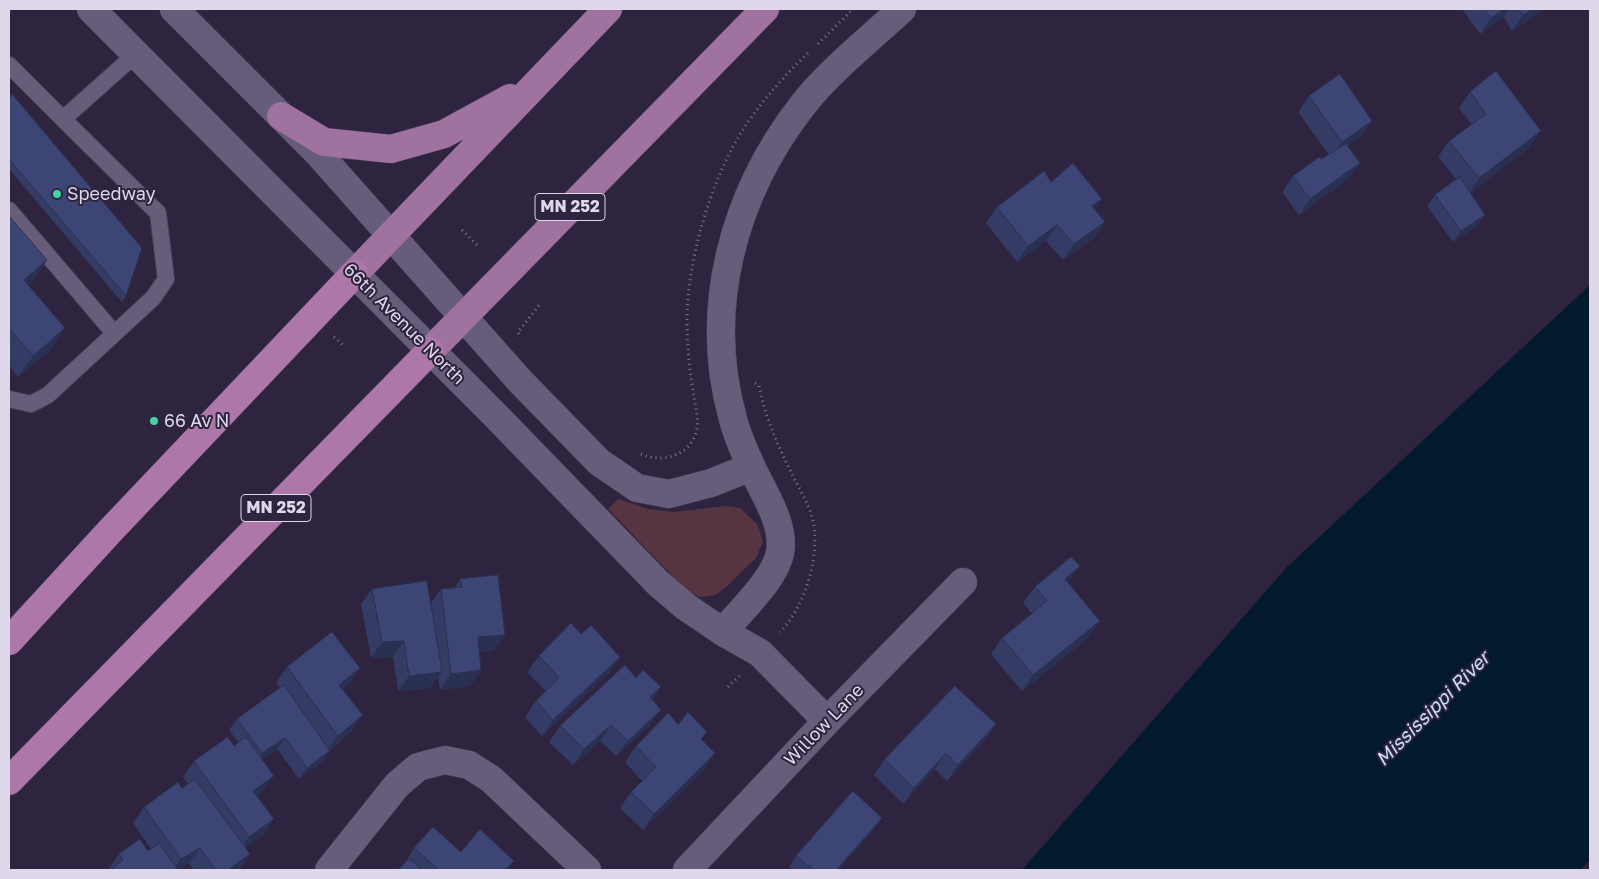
<!DOCTYPE html>
<style>
body{margin:0}
#map{position:relative;width:1599px;height:879px;overflow:hidden;background:#2f243f;font-family:"Golos Text",sans-serif}
canvas{display:block}
.frame{position:absolute;inset:0;border:10px solid #ded8ea;pointer-events:none}
</style>
<div id="map">
<canvas width="1599" height="879"></canvas>
<div class="frame"></div>
</div>
<script>
const context = document.querySelector('canvas').getContext('2d');
context.lineJoin = 'round';
function paint(path, color) {
  context.fillStyle = color;
  context.fill(path, 'evenodd');
}
function stroke(path, color, width, dash) {
  context.strokeStyle = color;
  context.lineWidth = width;
  context.lineCap = dash ? 'butt' : 'round';
  context.setLineDash(dash || []);
  context.stroke(path);
}
function label(font, color, halo, rows, align = 'center') {
  context.font = font + ' "Golos Text",sans-serif';
  context.lineWidth = 4;
  context.setLineDash([]);
  context.textBaseline = 'middle';
  context.strokeStyle = halo;
  context.fillStyle = color;
  for (const [text, x, y, turn = 0] of rows) {
    context.save();
    context.translate(x, y);
    context.rotate((+turn || 0) * Math.PI / 180);
    context.textAlign = isNaN(turn) ? turn : align;
    if (halo) context.strokeText(text, 0, 0);
    context.fillText(text, 0, 0);
    context.restore();
  }
}
paint(new Path2D(`
 M618 499 648 509 674 512 726 506 740 508 758 525 763 542 756 558 725 588 715 595 700 597 687 591 608 509Z`), '#573441');
paint(new Path2D(`
 M1590 285V860L1580 870H1022L1287 567Z`), '#03192c');
const service = new Path2D(`
 M9 65 63 119
 M9 210 114 333
 M9 399 31 404 48 395 153 298 166 279 158 213 63 119 136 54`);
const minor = new Path2D(`
 M723 632 760 653 827 721
 M329 870 397 785 418 767 445 760 469 765 491 779 587 870
 M687 870 827 721 963 582`);
const tertiary = new Path2D(`
 M91 9 497 417 658 583 686 607 723 632C740 611 775 579 780 553 785 523 764 494 752 468 745 453 737 435 733 419 702 309 733 195 802 106 829 71 870 39 902 9
 M174 9 317 152 520 381 599 462 637 488 669 494 711 483 751 467`);
const trunk = new Path2D(`
 M281 116 324 142 391 149 444 134 510 98
 M354 274 608 9
 M430 351 765 9`);
const motorway = new Path2D(`
 M9 641 111 530 354 274
 M9 781 430 351`);
stroke(service, '#4b4158', 18);
stroke(minor, '#4b4158', 29);
stroke(tertiary, '#4b4158', 29);
stroke(trunk, '#4b4158', 29);
stroke(motorway, '#4b4158', 29);
stroke(new Path2D(`
 M818 44 853 9
 M462 230 477 245
 M519 334 518 332 541 303
 M334 337 343 345
 M755 383 759 386C765 416 777 444 791 472 798 487 808 502 812 517 822 552 805 607 780 632
 M641 454C664 464 692 455 697 428 699 415 694 403 693 390 689 366 687 343 687 318 688 258 711 179 744 128 762 101 784 76 808 53
 M728 687 740 675`), '#7e758c', 3, [1, 4]);
stroke(service, '#675c7a', 16);
stroke(minor, '#675c7a', 28);
stroke(tertiary, '#675c7a', 28);
stroke(trunk, '#9f72a0', 28);
stroke(motorway, '#ad77aa', 28);
paint(new Path2D(`
 M1462 9H1544L1542 11 1512 31 1504 17 1480 34Z
 M1470 92 1530 147 1470 193 1485 215 1477 226 1453 242 1427 206 1435 195 1456 179 1438 157 1449 141 1472 125 1459 108Z
 M12 94 126 296 122 302 9 169V98Z
 M1309 96 1372 121 1360 137 1347 146 1360 163 1348 179 1299 215 1282 192 1293 176 1329 155 1298 112Z
 M1051 182 1094 210 1105 222 1094 238 1063 260 1046 241 1017 262 986 223 997 207Z
 M9 216 33 281 28 285 51 349 18 377 9 365Z
 M460 579 505 635 494 650 479 652 481 670 470 686 440 690 438 677 431 688 398 691 393 657 371 658 361 604 372 589 431 603 441 589 454 588Z
 M1068 582 1089 637 1022 691 991 654 1002 638 1032 613 1023 603 1035 587Z
 M581 634 620 657 609 673 542 736 525 717 536 701 546 691 527 672 539 656Z
 M287 667 360 668 349 684 342 689 352 731 330 750 323 762 299 779 277 749 262 759 263 792 257 796 274 819 263 835 245 847 250 854 239 870H194L189 863 178 870H108L119 854 148 851 151 849 133 823 144 807 182 788 188 784 183 777 194 761 234 746 239 743 229 730 237 719 280 688 276 683Z
 M636 678 661 687 652 700 650 725 616 756 600 741 573 765 549 742 560 726Z
 M678 724 702 740 715 753 704 769 643 830 620 808 631 792 642 781 625 762 636 746Z
 M996 724 985 740 947 781 935 769 903 804 874 775 885 759Z
 M882 818 874 829 838 870H793L789 867 796 856Z
 M414 848 461 852 508 870H398L404 864Z`), '#343b64');
paint(new Path2D(`
 M1504 9H1509L1504 17 1480 34 1491 18Z
 M1533 9H1544L1542 11 1512 31 1523 15Z
 M1372 121 1360 137 1331 158 1342 142Z
 M1541 131 1530 147 1468 194 1479 178Z
 M1360 163 1348 179 1299 215 1310 199Z
 M1102 199 1091 215 1092 206Z
 M1485 215 1477 226 1453 242 1461 231Z
 M1105 222 1094 238 1063 260 1074 244Z
 M1057 225 1046 241 1017 262 1028 246Z
 M47 260 33 281 10 300 24 280Z
 M65 328 51 349 18 377 33 356Z
 M1080 566 1068 582 1054 595 1065 579Z
 M1100 621 1089 637 1022 691 1033 675Z
 M505 635 494 650 467 653 478 637Z
 M404 641 393 657 371 658 382 642Z
 M620 657 609 673 542 736 553 720Z
 M360 668 349 684 328 701 339 685Z
 M481 670 470 686 440 690 451 674Z
 M442 672 431 688 398 691 409 676Z
 M661 687 649 703 650 697Z
 M661 710 650 725 616 756 628 741Z
 M363 715 352 731 326 752 338 736Z
 M996 724 985 740 947 781 958 765Z
 M611 725 600 741 573 765 584 749Z
 M285 738 277 749 254 764 262 753Z
 M330 751 323 762 299 779 307 768Z
 M715 753 704 769 643 830 654 814Z
 M946 753 935 769 903 804 914 788Z
 M274 776 263 792 242 807 253 791Z
 M882 818 874 829 838 870H836Z
 M274 819 263 835 238 853 249 837Z
 M200 848 189 863 178 870H173L181 859Z
 M250 854 239 870H228Z
 M514 861 508 870H505Z`), '#2a3051');
const building = new Path2D(`
 M1484 9H1504L1491 18Z
 M1519 9H1533L1523 15Z
 M1496 71 1541 131 1479 178 1449 141 1486 114 1470 92Z
 M1340 74 1372 121 1342 142 1309 96Z
 M12 94 142 248 126 296 9 159V102Z
 M1346 144 1360 163 1310 199 1293 176 1319 157 1321 159Z
 M1073 163 1102 199 1092 206 1105 222 1074 244 1057 225 1028 246 997 207 1044 171 1051 182Z
 M1460 177 1485 215 1461 231 1435 195Z
 M9 216 47 260 24 280 65 328 33 356 9 328Z
 M1071 557 1080 566 1065 579 1100 621 1033 675 1002 638 1047 601 1035 587Z
 M498 575 505 635 478 637 481 670 451 674 441 589 462 587 460 579Z
 M427 581 442 672 409 676 404 641 382 642 372 589Z
 M571 623 581 634 591 625 620 657 553 720 536 701 559 677 539 656Z
 M332 632 360 668 339 685 363 715 338 736 287 667Z
 M625 665 636 678 643 670 661 687 650 697 661 710 628 741 611 725 584 749 560 726Z
 M284 685 330 751 307 768 285 738 262 753 237 719Z
 M955 686 996 724 958 765 946 753 914 788 885 759Z
 M688 712 707 732 701 739 715 753 654 814 631 792 656 767 636 746 668 713 678 724Z
 M228 737 234 746 246 737 274 776 253 791 274 819 249 837 194 761Z
 M195 779 250 854 228 870H216L200 848 181 859 144 807 178 782 182 788Z
 M853 791 882 818 836 870H814L796 856Z
 M433 827 461 852 480 829 514 861 505 870H439L414 848Z
 M140 839 148 851 159 843 178 870H111L123 860 119 854Z
 M409 859 422 870H398Z`);
paint(building, '#3c4574');
stroke(building, '#2a3051', 1);
for (const [x, y, r, color] of [
 [57,194,5,"#41d4a1"],
 [154,421,5,"#41d4a1"]
]) {
  const dot = new Path2D();
  dot.arc(x, y, r, 0, 2 * Math.PI);
  context.fillStyle = color;
  context.fill(dot);
  stroke(dot, '#2f243f', 2);
}
for (const [x, y, w] of [
 [570,207,70],
 [276,508,70]
]) {
  const box = new Path2D();
  box.roundRect(x - w / 2, y - 13.5, w, 27, 4);
  context.fillStyle = '#2f243f';
  context.fill(box);
  stroke(box, '#ded8ea', 1);
}
label('bold 16px', '#ded8ea', null, [
 ["MN 252",570,207],
 ["MN 252",276,508]
]);
label('18px', '#ded8ea', '#2f243f', [
 ["Speedway",67,194],
 ["66 Av N",164,421]
], 'left');
label('18px', '#ded8ea', '#2f243f', [
 ["66th Avenue North",404,324,45],
 ["Willow Lane",824,725,-46]
]);
label('italic 19px', '#c6e0f9', '#2f243f', [
 ["Mississippi River",1433,709,-45]
]);
</script>
